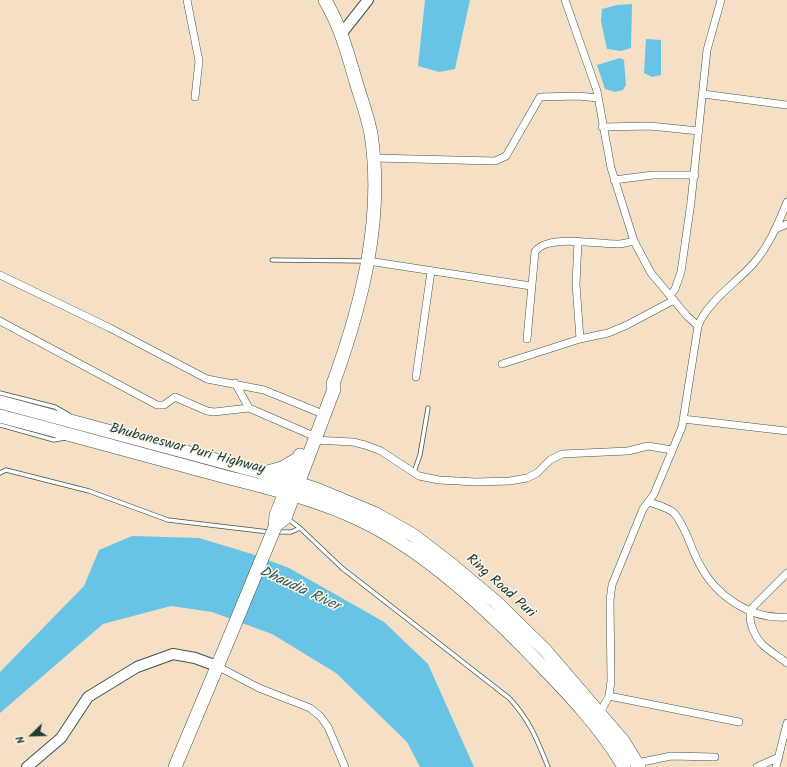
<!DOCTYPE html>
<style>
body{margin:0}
#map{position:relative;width:787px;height:767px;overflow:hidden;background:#f5e0c5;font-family:Kalam,sans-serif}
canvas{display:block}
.north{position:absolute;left:12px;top:715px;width:40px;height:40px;-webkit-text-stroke:3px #fbf7ec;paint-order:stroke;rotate:247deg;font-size:11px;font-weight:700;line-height:16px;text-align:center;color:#1f3d34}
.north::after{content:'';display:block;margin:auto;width:14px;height:18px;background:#1f3d34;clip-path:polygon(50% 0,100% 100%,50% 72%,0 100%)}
</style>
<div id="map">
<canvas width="787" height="767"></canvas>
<div class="north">N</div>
</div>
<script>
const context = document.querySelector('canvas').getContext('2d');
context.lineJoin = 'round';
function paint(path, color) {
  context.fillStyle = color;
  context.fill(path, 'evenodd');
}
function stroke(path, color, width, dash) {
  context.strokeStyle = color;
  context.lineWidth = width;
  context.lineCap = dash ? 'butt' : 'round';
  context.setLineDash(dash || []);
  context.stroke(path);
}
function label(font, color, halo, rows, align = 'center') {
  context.font = font + ' Kalam,sans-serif';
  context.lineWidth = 3;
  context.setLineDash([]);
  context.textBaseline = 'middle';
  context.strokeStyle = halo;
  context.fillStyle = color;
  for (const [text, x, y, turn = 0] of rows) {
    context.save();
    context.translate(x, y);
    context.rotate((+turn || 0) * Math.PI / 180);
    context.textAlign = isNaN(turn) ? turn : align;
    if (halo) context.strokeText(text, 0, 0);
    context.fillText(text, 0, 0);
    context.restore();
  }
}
paint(new Path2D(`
 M425 0H470L455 69 439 72 418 66Z
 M632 4 631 48 621 51 607 49 601 21 602 9 617 5Z
 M646 39 661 40V75L652 77 644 73Z
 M620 58 624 60 626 85 623 90 615 92 605 89 597 65Z
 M132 536 199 538 252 554 289 568 384 622 428 664 474 767H420L407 742 336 673 272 634 212 612 171 606 103 624 0 713V672L84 586 99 550Z`), '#67c4e5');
const lane = new Path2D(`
 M272 260 365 261
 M0 393 55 407 69 415
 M0 425 54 440 65 438
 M414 472 420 455 428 408
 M0 473 6 470 89 491 168 520 269 532
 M288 519 300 528 342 568 509 698C529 719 537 739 548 767
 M275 532H291L300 528`);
const street = new Path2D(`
 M187 0 199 61 195 97
 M565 0 597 91 611 168 634 241 651 273 687 316 698 326
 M703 94 787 105
 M602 127 650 126 699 131
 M374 158 495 161 506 156 540 97 578 96 598 98
 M614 180 653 175H695
 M776 229 787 224
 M578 241 576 284 580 339
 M368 261 531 286
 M0 275 110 328 207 379 264 390 318 412
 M670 296 675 289 681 272 691 202 707 50 721 0
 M0 321 157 405H164L175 397 207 411 214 412 249 408 309 434
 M527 339 535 252C547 233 600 245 619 244 624 244 629 242 634 241
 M502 364 580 339 608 333 627 325 674 300
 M416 377 431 271
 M235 383 249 408
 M683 419 787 431
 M314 440 353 442 365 445 381 451 419 476 439 480 476 482 510 481 527 478 537 473 550 460 562 454 628 451 648 446 672 450
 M649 502C657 505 667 507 674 513 687 528 690 548 700 565 716 596 751 620 787 617
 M787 573 753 607C745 617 755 638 764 646 771 652 779 657 787 663
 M217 666 259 688 310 708 320 716 328 727 345 767
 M609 696 739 722
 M600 713 609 696 611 681 610 600 612 585 643 509 654 494 682 427 698 326C707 302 736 283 753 264 769 246 778 224 787 202
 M637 763 671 756 715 757
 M757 767 779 757
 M776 767 787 723`);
const secondary = new Path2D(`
 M342 33 368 0
 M27 767 61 738 88 697 137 667 173 654 195 658 217 666`);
const highway = new Path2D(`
 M0 402 264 473 316 489 376 514 413 535 452 565 495 601 546 651 623 741 639 767
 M0 416C72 435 144 455 215 474 264 487 315 498 360 520 424 550 486 608 534 658 566 691 601 727 624 767
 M264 473 282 468 299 458
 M276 525 285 518 334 389 333 384C362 304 384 219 371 134 368 117 361 99 356 82 347 51 341 28 325 0
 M275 527 276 515 300 455
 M175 767 230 636`);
stroke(lane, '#3f554a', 5);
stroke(street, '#3f554a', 8);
stroke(secondary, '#3f554a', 12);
stroke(highway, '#3f554a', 14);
stroke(lane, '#fff', 3.5);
stroke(street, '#fff', 7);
stroke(secondary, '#fff', 10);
stroke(highway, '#fff', 13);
const highwayBridge = new Path2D(`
 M230 636 275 527`);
stroke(highwayBridge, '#3f554a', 14, []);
stroke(highwayBridge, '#fff', 13);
label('14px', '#1f3d34', '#fbf7ec', [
 ["Bhubaneswar Puri Highway",187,450,15],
 ["Ring Road Puri",500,587,42]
]);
label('italic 15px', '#315f60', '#fbf7ec', [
 ["Dhaudia River",299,590,25]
]);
</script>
